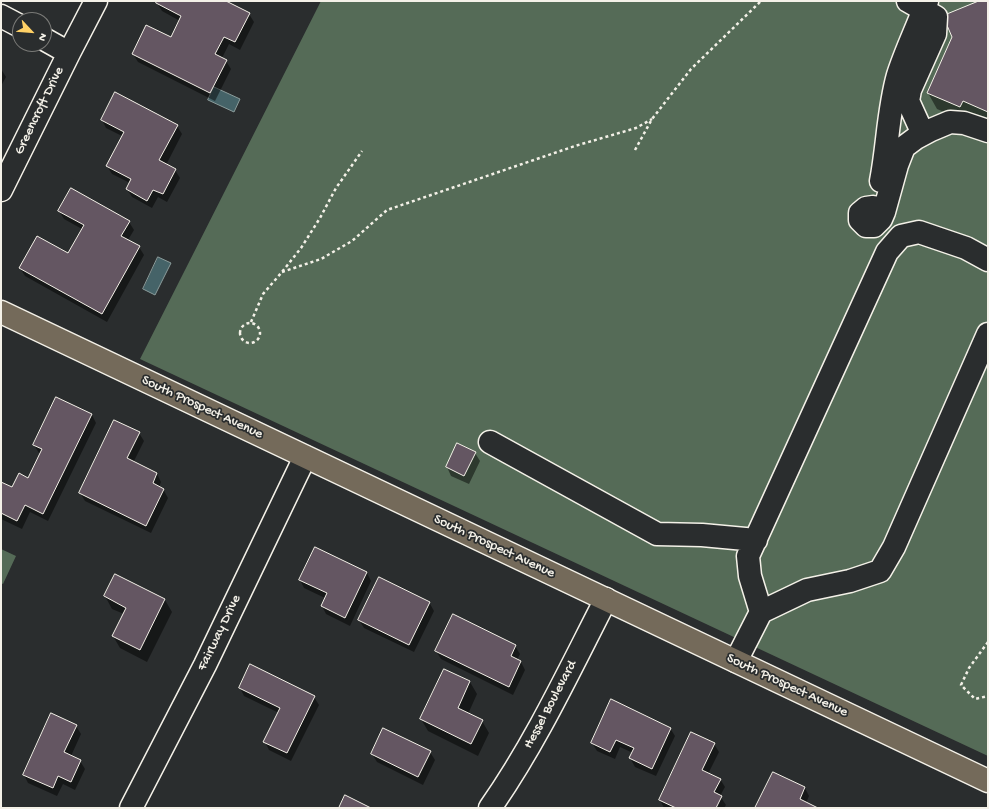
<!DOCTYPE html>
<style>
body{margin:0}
#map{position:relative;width:989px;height:809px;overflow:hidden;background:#2a2d2e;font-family:"Gochi Hand",sans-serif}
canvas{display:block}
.frame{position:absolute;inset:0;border:2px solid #f4f1e8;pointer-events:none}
.north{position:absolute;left:12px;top:12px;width:40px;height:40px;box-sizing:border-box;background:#2a2d2e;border:1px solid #7b7b78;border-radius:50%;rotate:116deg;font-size:11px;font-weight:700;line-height:16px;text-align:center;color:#f4f1e8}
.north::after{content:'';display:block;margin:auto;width:14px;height:18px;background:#ffd166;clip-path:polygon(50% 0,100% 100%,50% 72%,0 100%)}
</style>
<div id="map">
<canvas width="989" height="809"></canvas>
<div class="frame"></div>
<div class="north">N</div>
</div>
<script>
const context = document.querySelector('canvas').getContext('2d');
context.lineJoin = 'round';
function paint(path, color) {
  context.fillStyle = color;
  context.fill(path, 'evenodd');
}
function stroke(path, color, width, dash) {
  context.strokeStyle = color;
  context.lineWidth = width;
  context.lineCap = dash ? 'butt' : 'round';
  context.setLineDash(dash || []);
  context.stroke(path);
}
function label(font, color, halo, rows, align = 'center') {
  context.font = font + ' "Gochi Hand",sans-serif';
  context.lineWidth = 3.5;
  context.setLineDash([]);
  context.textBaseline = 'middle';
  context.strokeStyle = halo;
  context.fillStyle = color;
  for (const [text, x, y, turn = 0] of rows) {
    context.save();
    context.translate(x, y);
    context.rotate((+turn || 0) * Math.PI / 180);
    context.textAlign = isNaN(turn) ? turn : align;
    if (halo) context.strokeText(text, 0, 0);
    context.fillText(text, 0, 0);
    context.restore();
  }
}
paint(new Path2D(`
 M321 1H988V756L140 359Z
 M1 549 16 556 3 584 1 583Z`), '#556b57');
const water = new Path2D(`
 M214 87 240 99 234 112 208 100Z
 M158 257 171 263 155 295 143 289Z`);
paint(water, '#456368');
stroke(water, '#8b9c9b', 1);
paint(new Path2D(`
 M158 1H223L249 14 254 22 240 50 229 44 222 58 226 61 231 69 215 101 138 62 133 54 171 39 180 21 162 11 157 3Z
 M981 1H988V123H970L937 109 928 93Z
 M1 69 6 77 1 86Z
 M102 120 177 126 182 134 166 165 175 170 180 178 167 202 158 197 152 208 132 197 127 189 130 183 112 174 107 166 122 136 106 128Z
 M59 211 129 222 134 230 128 240 139 247 144 255 107 322 25 276 20 268 68 255 82 229 64 219Z
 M57 398 92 415 96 423 48 521 30 512 22 529 1 519V483L13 488 28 479 41 454 39 453 34 445Z
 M139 433 144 441 133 463 157 474 161 482 159 487 163 489 168 498 151 533 85 501 80 493Z
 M457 445 475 453 480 461 469 484 451 476 447 467Z
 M367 573 371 581 350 626 326 614 322 606 325 598 304 588 300 580Z
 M115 576 165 600 172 612 147 662 120 648 113 636 124 614 112 609 105 596Z
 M429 602 434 611 414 652 364 628 359 620Z
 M515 646 520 654 517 660 521 662 525 670 513 695 441 659 436 651Z
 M445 670 470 682 477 694 468 714 482 721 489 733 478 756 428 731 421 719Z
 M240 688 314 697 319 705 291 761 269 750 265 742 279 713 244 696Z
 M76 726 81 734 71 756 80 761 85 769 75 790 63 784 57 796 28 783 24 775Z
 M670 728 675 736 656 776 635 767 630 758 633 753 620 747 615 759 597 751 592 743Z
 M714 744 719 752 708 774 720 779 725 787 720 796 726 805 724 808H664L660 800Z
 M430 752 435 760 423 785 377 762 372 754Z
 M773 773 805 788 809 796 806 803 815 808H757Z`), '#0007');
const building = new Path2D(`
 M157 1H226L250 13 235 42 224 37 215 54 227 60 210 93 132 54 146 25 171 37 181 16 156 3Z
 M979 1H988V112L963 101 960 107 927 93 952 37 943 16Z
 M115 92 178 125 159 160 176 169 163 194 153 190 147 201 126 189 131 179 106 166 124 132 101 120Z
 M71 188 130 221 121 236 140 246 102 314 19 268 37 236 68 253 84 225 58 211Z
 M56 397 92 414 43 514 25 505 17 521 1 513V482L12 487 19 473 28 478 42 449 33 445Z
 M114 420 140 432 127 458 157 473 153 483 164 489 146 526 79 493Z
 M457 443 476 452 464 476 446 467Z
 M315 547 367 572 345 618 321 606 327 593 299 580Z
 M115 574 165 599 140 650 112 636 126 608 104 596Z
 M379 577 430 602 409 645 358 620Z
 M453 614 516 645 511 656 521 661 509 687 435 651Z
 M250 664 315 696 287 753 263 742 280 708 239 688Z
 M444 669 470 681 458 708 483 720 471 744 420 719Z
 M611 699 671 728 652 769 629 758 634 748 616 740 610 752 591 743Z
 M51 713 77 725 64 752 81 760 71 782 58 776 53 788 23 775Z
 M383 728 431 751 418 777 371 754Z
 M691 732 715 743 702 770 721 779 714 792 722 796 716 808H676L659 800Z
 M773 772 805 787 800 799 818 808H755Z
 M345 795 371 808H339Z`);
paint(building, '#645662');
stroke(building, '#f4f1e8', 1);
const minor = new Path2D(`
 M908 1 936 17 935 34 910 90 908 101 923 134
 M1 16 20 26
 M44 39 69 53
 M881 181C888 145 888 110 898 75 906 50 918 26 927 1
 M1 190 69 53 96 1
 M881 219 878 211 873 207 866 208 860 213V220L866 226H874L881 219 884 212 897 165 904 147 916 138 931 130 950 122 964 123 988 131
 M490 442 657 534 702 535 756 540
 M761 612 750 576 748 556 887 252 901 236 919 232 966 248 988 260
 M736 661 761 612 807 590 850 581 880 571 894 547 988 334
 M131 808 205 665 305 457
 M490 808C536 742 569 671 606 599`);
const major = new Path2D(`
 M1 312 988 781`);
stroke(minor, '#f4f1e8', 25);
stroke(major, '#f4f1e8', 25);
stroke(new Path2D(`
 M635 150 652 119 691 69 761 1
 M282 272 321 259 352 241 387 210 575 146 636 128 652 119
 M251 322 263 294 282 272 301 248 320 218 336 188 362 151
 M240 333a10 10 0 1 1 20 0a10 10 0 1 1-20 0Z
 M988 642 969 668 961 685 975 699 988 696`), '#f4f1e8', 2.5, [3, 3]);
stroke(minor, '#2a2d2e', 22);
stroke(major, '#746a5a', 22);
label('14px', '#f4f1e8', '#2a2d2e', [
 ["Greencroft Drive",40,111,-64],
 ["South Prospect Avenue",202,408,25],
 ["South Prospect Avenue",494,547,25],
 ["Fairway Drive",220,633,-64],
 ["South Prospect Avenue",787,686,25],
 ["Hessel Boulevard",551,705,-62]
]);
</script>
